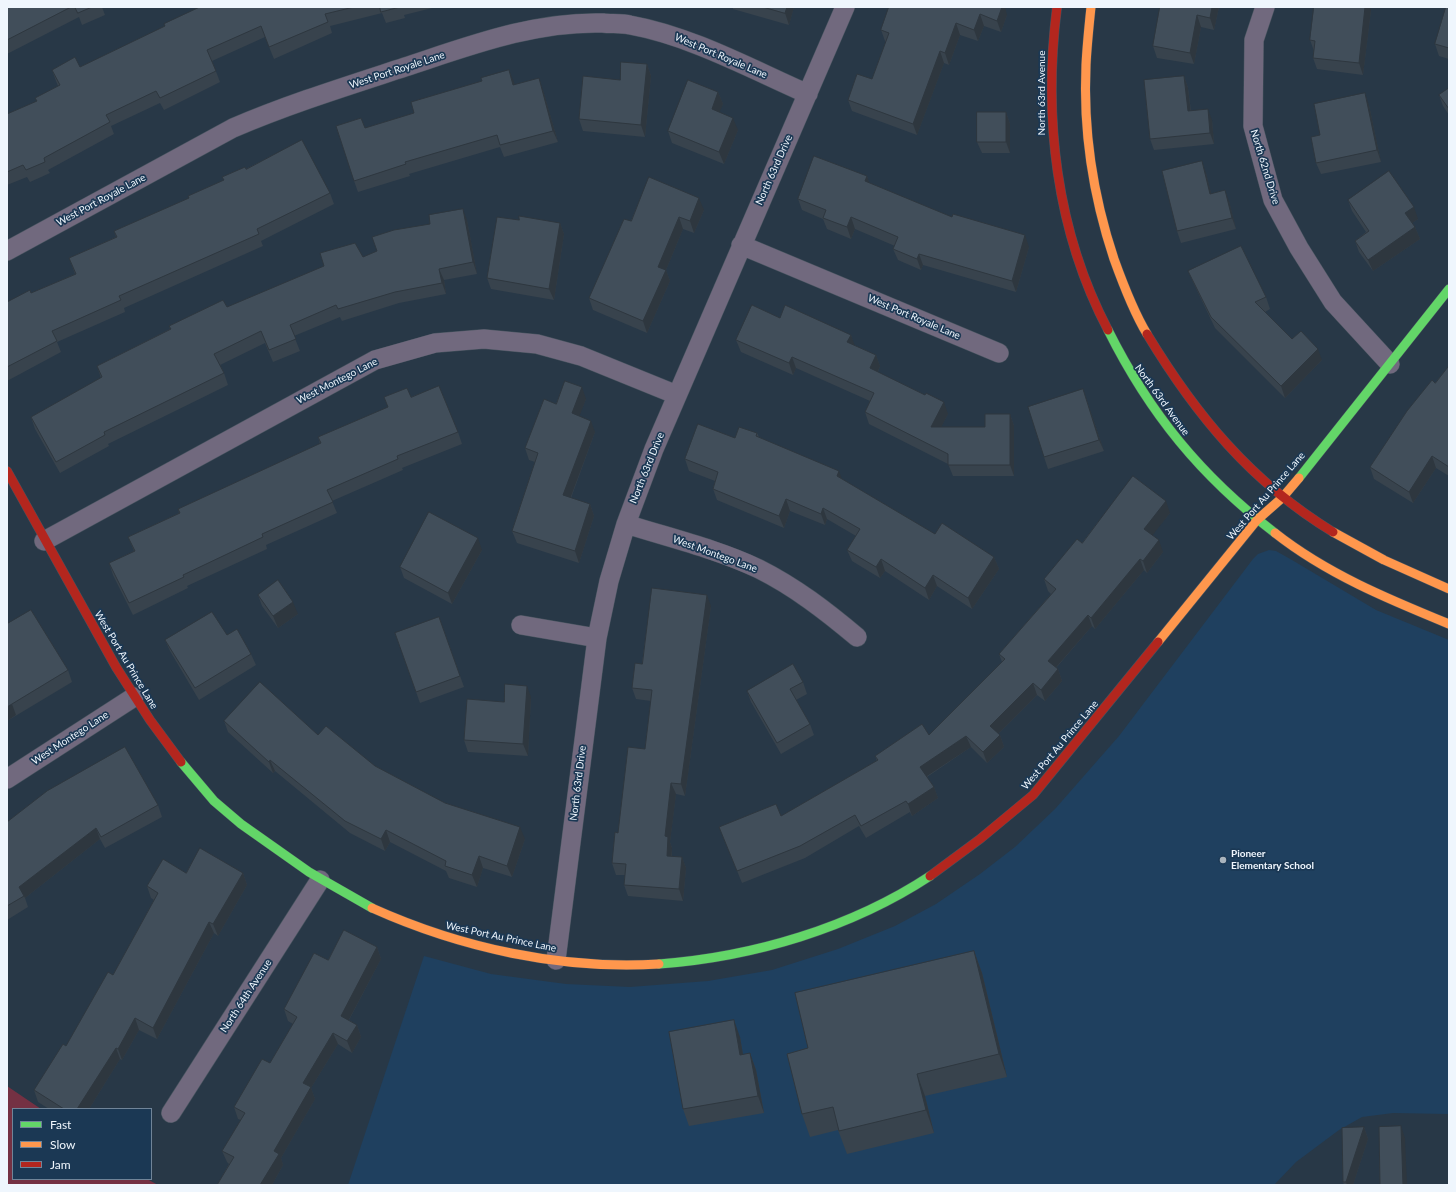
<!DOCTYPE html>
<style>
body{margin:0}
#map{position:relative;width:1456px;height:1192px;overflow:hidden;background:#283847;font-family:Lato,sans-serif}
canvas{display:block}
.frame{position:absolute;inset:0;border:8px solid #eff6fd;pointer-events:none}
.legend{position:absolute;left:12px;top:1108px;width:140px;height:72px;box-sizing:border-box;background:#1b3854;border:1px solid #708498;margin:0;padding:5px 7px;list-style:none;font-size:12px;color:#eff6fd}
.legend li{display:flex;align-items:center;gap:8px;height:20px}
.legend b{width:20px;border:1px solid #708498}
</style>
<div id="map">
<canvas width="1456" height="1192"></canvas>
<div class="frame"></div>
<ul class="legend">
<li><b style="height:5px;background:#63d668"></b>Fast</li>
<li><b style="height:5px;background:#ff974d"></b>Slow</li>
<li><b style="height:5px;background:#b3261e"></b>Jam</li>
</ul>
</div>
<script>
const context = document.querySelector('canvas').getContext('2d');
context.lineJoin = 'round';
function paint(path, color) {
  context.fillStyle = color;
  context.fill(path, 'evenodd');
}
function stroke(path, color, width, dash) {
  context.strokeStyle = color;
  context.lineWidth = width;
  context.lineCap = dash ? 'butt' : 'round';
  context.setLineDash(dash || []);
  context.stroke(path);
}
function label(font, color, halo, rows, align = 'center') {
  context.font = font + ' Lato,sans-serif';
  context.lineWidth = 3.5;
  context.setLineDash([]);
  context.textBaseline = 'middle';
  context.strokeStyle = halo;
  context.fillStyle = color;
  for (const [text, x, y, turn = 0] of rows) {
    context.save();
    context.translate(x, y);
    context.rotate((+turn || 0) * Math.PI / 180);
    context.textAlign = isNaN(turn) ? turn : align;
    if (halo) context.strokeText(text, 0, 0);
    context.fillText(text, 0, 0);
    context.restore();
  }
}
paint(new Path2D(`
 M1269 550 1276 551 1292 560 1376 610 1449 640V1114L1393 1113 1362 1117 1339 1130 1296 1162 1274 1185H348L424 956 491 974 566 984 630 987 708 981 772 970 838 949 895 926 936 904 980 874 1015 847 1055 809 1119 736 1253 559 1258 554Z`), '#1f405f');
paint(new Path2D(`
 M7 1086 41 1109H13V1179H147L158 1185H7Z`), '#743143');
const street = new Path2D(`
 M1265 7 1254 40 1253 126 1273 200 1299 248 1333 302 1390 364
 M741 245 999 353
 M7 251 233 128C289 104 347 86 405 67 469 46 534 21 603 23 611 24 621 23 630 25 691 36 751 69 808 94
 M626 524C670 538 717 549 759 569 795 587 826 611 857 637
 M44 541 375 360 435 343 484 339 537 344 581 356 677 395
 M521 625 597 638
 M7 779 134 697
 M556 960 597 638 609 581 626 524 654 449 845 7
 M171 1113 320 880`);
const fast = new Path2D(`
 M1108 330C1150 414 1201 476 1275 533
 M1299 478 1449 289
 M181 762 214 801 241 824 309 872 372 908
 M659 964C753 957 851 928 930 876`);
const slow = new Path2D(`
 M1091 7C1089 26 1087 45 1086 65 1083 131 1093 196 1114 259 1123 284 1133 311 1147 334
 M1333 532 1384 560 1449 589
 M1275 533C1327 574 1388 599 1449 624
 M1158 642 1257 520 1282 498 1299 478
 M372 908C461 948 561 970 659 964`);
const jam = new Path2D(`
 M1057 7C1043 117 1056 231 1108 330
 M1147 334C1196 415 1251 482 1333 532
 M7 471 116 667 150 720 181 762
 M930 876 980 839 1033 795 1158 642`);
stroke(street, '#46535e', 20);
stroke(fast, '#46535e', 10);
stroke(slow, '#46535e', 10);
stroke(jam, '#46535e', 10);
stroke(street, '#71697e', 19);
stroke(fast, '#63d668', 9);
stroke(slow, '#ff974d', 9);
stroke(jam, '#b3261e', 9);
paint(new Path2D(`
 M7 7H102L105 15 82 25 79 17 7 54Z
 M200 7H436L404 15 405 18 386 23 382 13 330 26 332 33 274 59 265 37 212 61 220 82 164 110 160 103 111 126 114 134 48 170 50 173 30 182 27 177 7 185V114L37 101 35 98 58 86 56 81 52 70 80 67 165 26Z
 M733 7H794L789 25 733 9Z
 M889 7 1007 15 1001 32 984 26 978 41 960 35 949 65 944 63 917 135 852 111 848 100 872 79 886 42 885 41 881 30Z
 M1160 7H1219L1214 30 1201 27 1194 64 1157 58 1153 46Z
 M1449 7V59L1439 56 1435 44Z
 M1371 10 1363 75 1317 69 1313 58 1314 51 1310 40Z
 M647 64 651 76 645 137 583 131 579 119 620 80Z
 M509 70 514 85 543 90 558 142 504 157 500 147 409 174 410 176 358 192 354 181 365 128 414 113 482 81Z
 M1184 76 1188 88 1191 111 1212 120 1214 144 1154 150 1150 139Z
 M1449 88V115L1443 106 1439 95Z
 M718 92 723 104 719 112 738 130 724 164 672 143 668 131Z
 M1369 105 1381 162 1321 174 1316 163 1320 135Z
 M1006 112 1010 124V153H982L977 142Z
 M246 169 330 193 334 204 261 241 263 246 124 308 125 312 57 342 61 352 7 381V302L31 293 75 274 69 258 116 237 114 231 188 199Z
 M1206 173 1211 193 1229 201 1236 229 1181 243 1177 231Z
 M867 176 869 183 952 217 1029 247 1016 292 923 265 921 270 898 260 893 249 895 246 855 229 851 239 827 229 823 219 802 210 798 199Z
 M1348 200 1418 219 1412 223 1415 227 1420 239 1373 271 1359 252 1355 241 1366 232 1352 211Z
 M704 210 694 233 683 229 666 270 670 281 647 333 593 310 589 298 631 221Z
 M467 220 477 274 444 280 446 294 399 303 342 321 340 317 294 336 300 351 273 362 265 343 220 365 224 373 228 385 108 444 109 446 60 473 35 429 31 417 101 378 97 366 170 329 169 326 227 307 363 257Z
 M519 220 560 223 564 234 554 300 491 289 487 278Z
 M1188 271 1266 297 1270 309 1265 312 1292 339 1322 360 1285 398 1215 328 1193 282Z
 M780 318 851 335 854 345 876 355 880 366 878 372 948 414 941 427H985L1010 414 1014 426V476H953L948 464 869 424 865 412 870 401 796 368 793 375 741 352 736 340Z
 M1449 366V476L1436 468 1413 503 1374 479 1370 467Z
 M384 397H411L458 432 462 444 402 468 403 470 332 501 337 513 266 545 267 549 187 586 188 588 133 615 113 575 109 563 134 551 128 537 179 513 178 509 320 444 318 437 388 407Z
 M586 399 579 416 595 432 571 498 590 504 594 516 579 563 517 543 512 531 535 462 529 460 525 448 556 404Z
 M1087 401 1104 451 1048 469 1044 457Z
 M757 433 759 437 842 479 935 534 994 557 999 569 972 609 937 586 929 600 885 571 880 578 852 561 847 550 856 536 827 519 825 525 790 511 784 528 717 500 713 489 715 481 689 471 685 459Z
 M1170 513 1152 535 1163 552 1147 573 1144 570 1095 629 1092 626 1056 668 1058 669 1062 681 1045 701 1037 695 998 734 1000 735 1004 747 987 763 971 747 927 777 934 787 938 798 912 816 910 812 866 838 859 826 805 858 742 883 719 827 781 816 877 761 875 756 929 735 1002 662 999 654 1051 594 1048 591 1044 579 1082 543Z
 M482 550 452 604 404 578 400 567Z
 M258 595 298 614 278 628 262 606Z
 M711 606 685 796 676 794 670 842 672 848V856L682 857 686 868 683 901 628 896 624 885 625 875H616L612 863 645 749 651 701 636 699 632 688 642 664Z
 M439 617 464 687 420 703 395 633Z
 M7 624 68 670 72 682 7 721Z
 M227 635 251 654 256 665 199 700 170 651 165 640Z
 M803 682 807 694 796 700 810 724 814 735 781 754 751 702 747 691Z
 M531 697 528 756 468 752 464 740 504 702Z
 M224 721 318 735 375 766 445 803 525 839 512 877 483 868 477 887 449 878 446 871 390 842 385 851 350 833 275 771 273 773 228 732Z
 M158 805 162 817 105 848 100 839 25 898 28 907 7 920V822Z
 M186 873H243L247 885 218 936 214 933 157 1039 139 1030 122 1060 120 1059 89 1109H49L38 1102 34 1090 66 1046 113 975 154 900 151 898 147 886Z
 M377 947 381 959 349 1020 357 1025 361 1037 352 1053 338 1044 311 1088 315 1099 281 1158 283 1165 272 1185H217L229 1164 227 1162 222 1151 241 1120 238 1119 234 1107 270 1063 293 1024 288 1021 284 1009 328 960Z
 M974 951 982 973 1007 1077 925 1096 934 1133 847 1154 838 1130 810 1137 802 1114 808 1048Z
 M740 1037 743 1055 750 1053 756 1070 764 1113 689 1126 683 1109Z
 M1364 1127 1368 1139 1353 1185H1344L1343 1182Z`), '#38434d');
paint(new Path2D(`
 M787 7H794L789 25 785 13Z
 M1002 7H1005L1007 15 1001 32 997 21Z
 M1212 7H1219L1214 30 1210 18Z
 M1365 7H1370L1371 10 1363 75 1359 63Z
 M980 14 984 26 978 41 974 30Z
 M1197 15 1201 27 1194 64 1190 53Z
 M956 23 960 35 949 65 945 53Z
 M940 51 944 63 917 135 913 124Z
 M647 64 651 76 645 137 641 125Z
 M509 70 514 82 518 97 513 85Z
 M1184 76 1188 88 1192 123 1188 111Z
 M539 78 543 90 558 142 553 131Z
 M718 92 723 104 716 121 712 109Z
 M1365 93 1369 105 1381 162 1377 150Z
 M1208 109 1212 120 1214 144 1210 133Z
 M1006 112 1010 124V153L1006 142Z
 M733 118 738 130 724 164 719 152Z
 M1202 161 1206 173 1214 205 1210 194Z
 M867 176 871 188 865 181Z
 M1225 190 1229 201 1236 229 1232 218Z
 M699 198 704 210 694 233 690 221Z
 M1414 207 1418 219 1409 225 1405 213Z
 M463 209 467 220 477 274 473 262Z
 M679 217 683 229 666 270 670 281 647 333 643 321 658 267Z
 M851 217 855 229 851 239 847 227Z
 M560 223 564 234 554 300 549 289Z
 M1415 227 1420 239 1373 271 1368 260Z
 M1025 235 1029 247 1016 292 1012 281Z
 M919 254 923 265 921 270 917 259Z
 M439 269 444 280 446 294 442 283Z
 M851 335 855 346 847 342Z
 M1318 349 1322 360 1285 398 1281 386Z
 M876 355 880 366 875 379 870 368Z
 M792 357 796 368 793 375 789 363Z
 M582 387 586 399 576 425 572 413Z
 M1083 389 1087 401 1104 451 1099 440Z
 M944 402 948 414 935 439 931 427Z
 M1010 414 1014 426V476L1010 465Z
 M591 421 595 432 567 507 563 495Z
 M1432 456 1436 468 1413 503 1409 492Z
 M839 471 843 482 837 476Z
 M786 499 790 511 784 528 779 516Z
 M1166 501 1170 513 1148 541 1144 529Z
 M590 504 594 516 579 563 575 551Z
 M823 508 827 519 825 525 821 514Z
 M478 538 482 550 452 604 448 593Z
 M1159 540 1163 552 1147 573 1143 561Z
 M994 557 999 569 972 609 968 598Z
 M881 559 885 571 880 578 876 567Z
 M1140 559 1144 570 1095 629 1091 618Z
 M933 575 937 586 929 600 925 588Z
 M707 595 711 606 685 796 681 784Z
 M293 602 298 614 278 628 273 616Z
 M1088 615 1092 626 1052 672 1048 661Z
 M1058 669 1062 681 1045 701 1041 690Z
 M1033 683 1037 695 995 737 990 726Z
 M527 686 531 697 528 756 523 744Z
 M12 704 16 715 7 721V707Z
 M1000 735 1004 747 987 763 983 752Z
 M966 736 971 747 924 778 920 767Z
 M270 760 275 771 273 773 269 762Z
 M671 783 676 794 670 842 672 848 671 867 667 856 665 836Z
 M934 787 938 798 912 816 908 804Z
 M520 827 525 839 512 877 507 866Z
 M96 828 100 839 25 898 19 887Z
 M386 830 390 842 385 851 381 839Z
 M479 856 483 868 477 887 472 875Z
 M682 857 686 868 683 901 679 889Z
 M243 873 247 885 218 936 213 924Z
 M209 922 214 933 157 1039 153 1028Z
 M377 947 381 959 345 1027 341 1016Z
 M974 951 982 973 1007 1077 999 1054Z
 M135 1018 139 1030 122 1060 118 1049Z
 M734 1020 740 1037 746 1072 740 1055Z
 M357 1025 361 1037 352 1053 347 1041Z
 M333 1033 338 1044 311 1088 315 1099 281 1158 283 1165 272 1185H260L274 1151 303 1083Z
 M116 1048 120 1059 89 1109H77Z
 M750 1053 756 1070 764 1113 758 1096Z
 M917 1074 925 1096 934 1133 926 1110Z
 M1401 1126 1405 1138 1407 1185H1403Z
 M1364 1127 1368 1139 1353 1185H1347L1346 1182Z`), '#2e373f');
const building = new Path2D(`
 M7 7H71L7 40Z
 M75 7H92L78 13Z
 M200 7H354L325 14 328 22 269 47 261 26 207 50 216 71 160 98 156 91 106 115 110 122 44 158 45 162 26 170 23 165 7 172V114L37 101 35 98 60 85 52 70 75 57 80 67 165 26 164 24Z
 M380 7H400L381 12Z
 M763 7H787L785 13Z
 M889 7H1002L997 21 980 14 974 30 956 23 945 53 940 51 913 124 848 100 857 74 872 79 889 33 881 30Z
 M1160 7H1212L1210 18 1197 15 1190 53 1153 46Z
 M1314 7H1365L1359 63 1313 58 1315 41 1310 40Z
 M1446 7H1449V48L1435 44Z
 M621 62 647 64 641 125 579 119 583 76 620 80Z
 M509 70 513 85 539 78 553 131 500 145 497 135 405 162 406 164 354 181 336 126 361 118 365 128 414 113 411 102 482 81 481 78Z
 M1184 76 1188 111 1208 109 1210 133 1150 139 1144 80Z
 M688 80 718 92 712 109 733 118 719 152 668 131Z
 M1449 88V109L1439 95Z
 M1365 93 1377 150 1316 163 1311 137 1320 135 1314 104Z
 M977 112H1006V142H977Z
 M302 140 330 193 257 229 259 234 119 296 121 300 52 331 57 341 7 367V302L30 290 31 293 76 274 69 258 117 237 114 231 189 198 188 196 224 180 222 177 245 167 246 169Z
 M814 156 867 176 865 181 952 217 953 214 1025 235 1012 281 919 254 917 259 893 249 898 237 851 217 847 227 823 218 826 210 798 199Z
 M1202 161 1210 194 1225 190 1232 218 1177 231 1162 171Z
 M1389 171 1414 207 1405 213 1415 227 1368 260 1355 241 1369 231 1348 200Z
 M649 177 699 198 690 221 679 217 658 267 666 270 643 321 589 298 624 219 631 221Z
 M463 209 473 262 439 269 442 283 395 292 338 309 336 305 290 325 296 339 269 350 261 331 214 354 224 373 104 432 105 435 56 462 31 417 102 377 97 366 171 329 169 326 223 300 227 307 324 266 320 253 355 243 363 257 377 251 372 237 394 230 430 224 429 215Z
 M519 216 560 223 549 289 487 278 497 217 519 220Z
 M1241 246 1266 297 1255 302 1292 339 1301 331 1318 349 1281 386 1211 317 1188 271Z
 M752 305 780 318 785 305 851 335 847 342 876 355 870 368 925 395 926 393 944 402 931 427H985V414H1010V465H948V454L865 412 874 393 792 357 789 363 736 340Z
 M1449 366V467L1432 456 1409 492 1370 467 1407 411 1432 380 1435 383Z
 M565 381 582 387 572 413 591 421 563 495 590 504 575 551 512 531 538 453 525 448 544 399 556 404Z
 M439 386 458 432 397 456 398 459 327 490 333 502 262 534 263 537 183 575 184 577 129 603 109 563 135 551 128 537 180 513 178 509 321 443 318 437 388 407 384 397 407 388 411 397Z
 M1083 389 1099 440 1044 457 1028 407Z
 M698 424 735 438 739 427 757 433 756 436 839 471 837 476 935 534 942 523 994 557 968 598 933 575 925 588 881 559 876 567 847 550 860 529 823 508 821 514 786 499 779 516 713 489 718 472 685 459Z
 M1133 476 1166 501 1144 529 1159 540 1143 561 1140 559 1091 618 1088 615 1048 661 1058 669 1041 690 1033 683 990 726 1000 735 983 752 966 736 920 767 934 787 908 804 906 801 861 826 855 815 800 846 737 871 719 827 776 804 781 816 878 760 875 756 922 724 929 735 1005 659 999 654 1056 589 1044 579 1077 539 1082 543Z
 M429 512 478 538 448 593 400 567Z
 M278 580 293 602 273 616 258 595Z
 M652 588 707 595 681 784 671 783 665 836 668 837 667 856 682 857 679 889 624 885 626 864 612 863 615 832 618 833 628 747 645 749 652 690 632 688 635 663 642 664Z
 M31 610 68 670 7 707V624Z
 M212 612 227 635 237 629 251 654 195 688 165 640Z
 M439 617 460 676 416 692 395 633Z
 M793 664 803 682 790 689 810 724 777 743 747 691Z
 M260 682 318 735 326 726 375 766 445 803 520 827 507 866 479 856 472 875 445 866 446 861 386 830 381 839 345 821 270 760 269 762 224 721Z
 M505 684 527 686 523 744 464 740 467 699 504 702Z
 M125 747 158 805 101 837 96 828 19 887 24 896 7 906V822L47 791Z
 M200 848 243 873 213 924 209 922 153 1028 135 1018 118 1049 116 1048 77 1109H64L34 1090 63 1044 66 1046 108 972 113 975 158 893 147 886 163 859 186 873Z
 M344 930 377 947 341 1016 357 1025 347 1041 333 1033 303 1083 311 1087 274 1151 279 1154 260 1185H217L234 1157 222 1151 245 1113 234 1107 262 1059 270 1063 297 1017 284 1009 314 953 328 960Z
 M974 951 999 1054 917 1074 926 1110 839 1131 833 1107 802 1114 787 1054 808 1048 795 993Z
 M734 1020 740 1055 750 1053 758 1096 683 1109 669 1032Z
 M1401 1126 1403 1185H1380L1379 1127Z
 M1364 1127 1346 1182H1343L1342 1128Z`);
paint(building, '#414e5a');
stroke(building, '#2e373f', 1);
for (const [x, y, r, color] of [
 [1223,860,4,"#a9b4bd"]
]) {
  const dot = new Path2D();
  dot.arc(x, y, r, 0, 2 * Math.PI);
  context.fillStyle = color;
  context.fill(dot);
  stroke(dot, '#1b3854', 1.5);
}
label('10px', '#eff6fd', '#1b3854', [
 ["West Port Royale Lane",721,56,23],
 ["West Port Royale Lane",397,70,-18],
 ["North 63rd Avenue",1042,93,-90],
 ["North 62nd Drive",1265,167,73],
 ["North 63rd Drive",774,170,-66],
 ["West Port Royale Lane",101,200,-28],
 ["West Port Royale Lane",914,317,23],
 ["West Montego Lane",337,381,-27],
 ["North 63rd Avenue",1162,400,54],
 ["North 63rd Drive",647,468,-68],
 ["West Port Au Prince Lane",1266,496,-49],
 ["West Montego Lane",715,554,20],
 ["West Port Au Prince Lane",126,660,59],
 ["West Montego Lane",70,738,-33],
 ["West Port Au Prince Lane",1060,745,-50],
 ["North 63rd Drive",578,783,-83],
 ["West Port Au Prince Lane",501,937,12],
 ["North 64th Avenue",246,996,-57]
]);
label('bold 10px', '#eff6fd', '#1b3854', [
 ["Pioneer",1231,854],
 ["Elementary School",1231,866]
], 'left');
</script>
